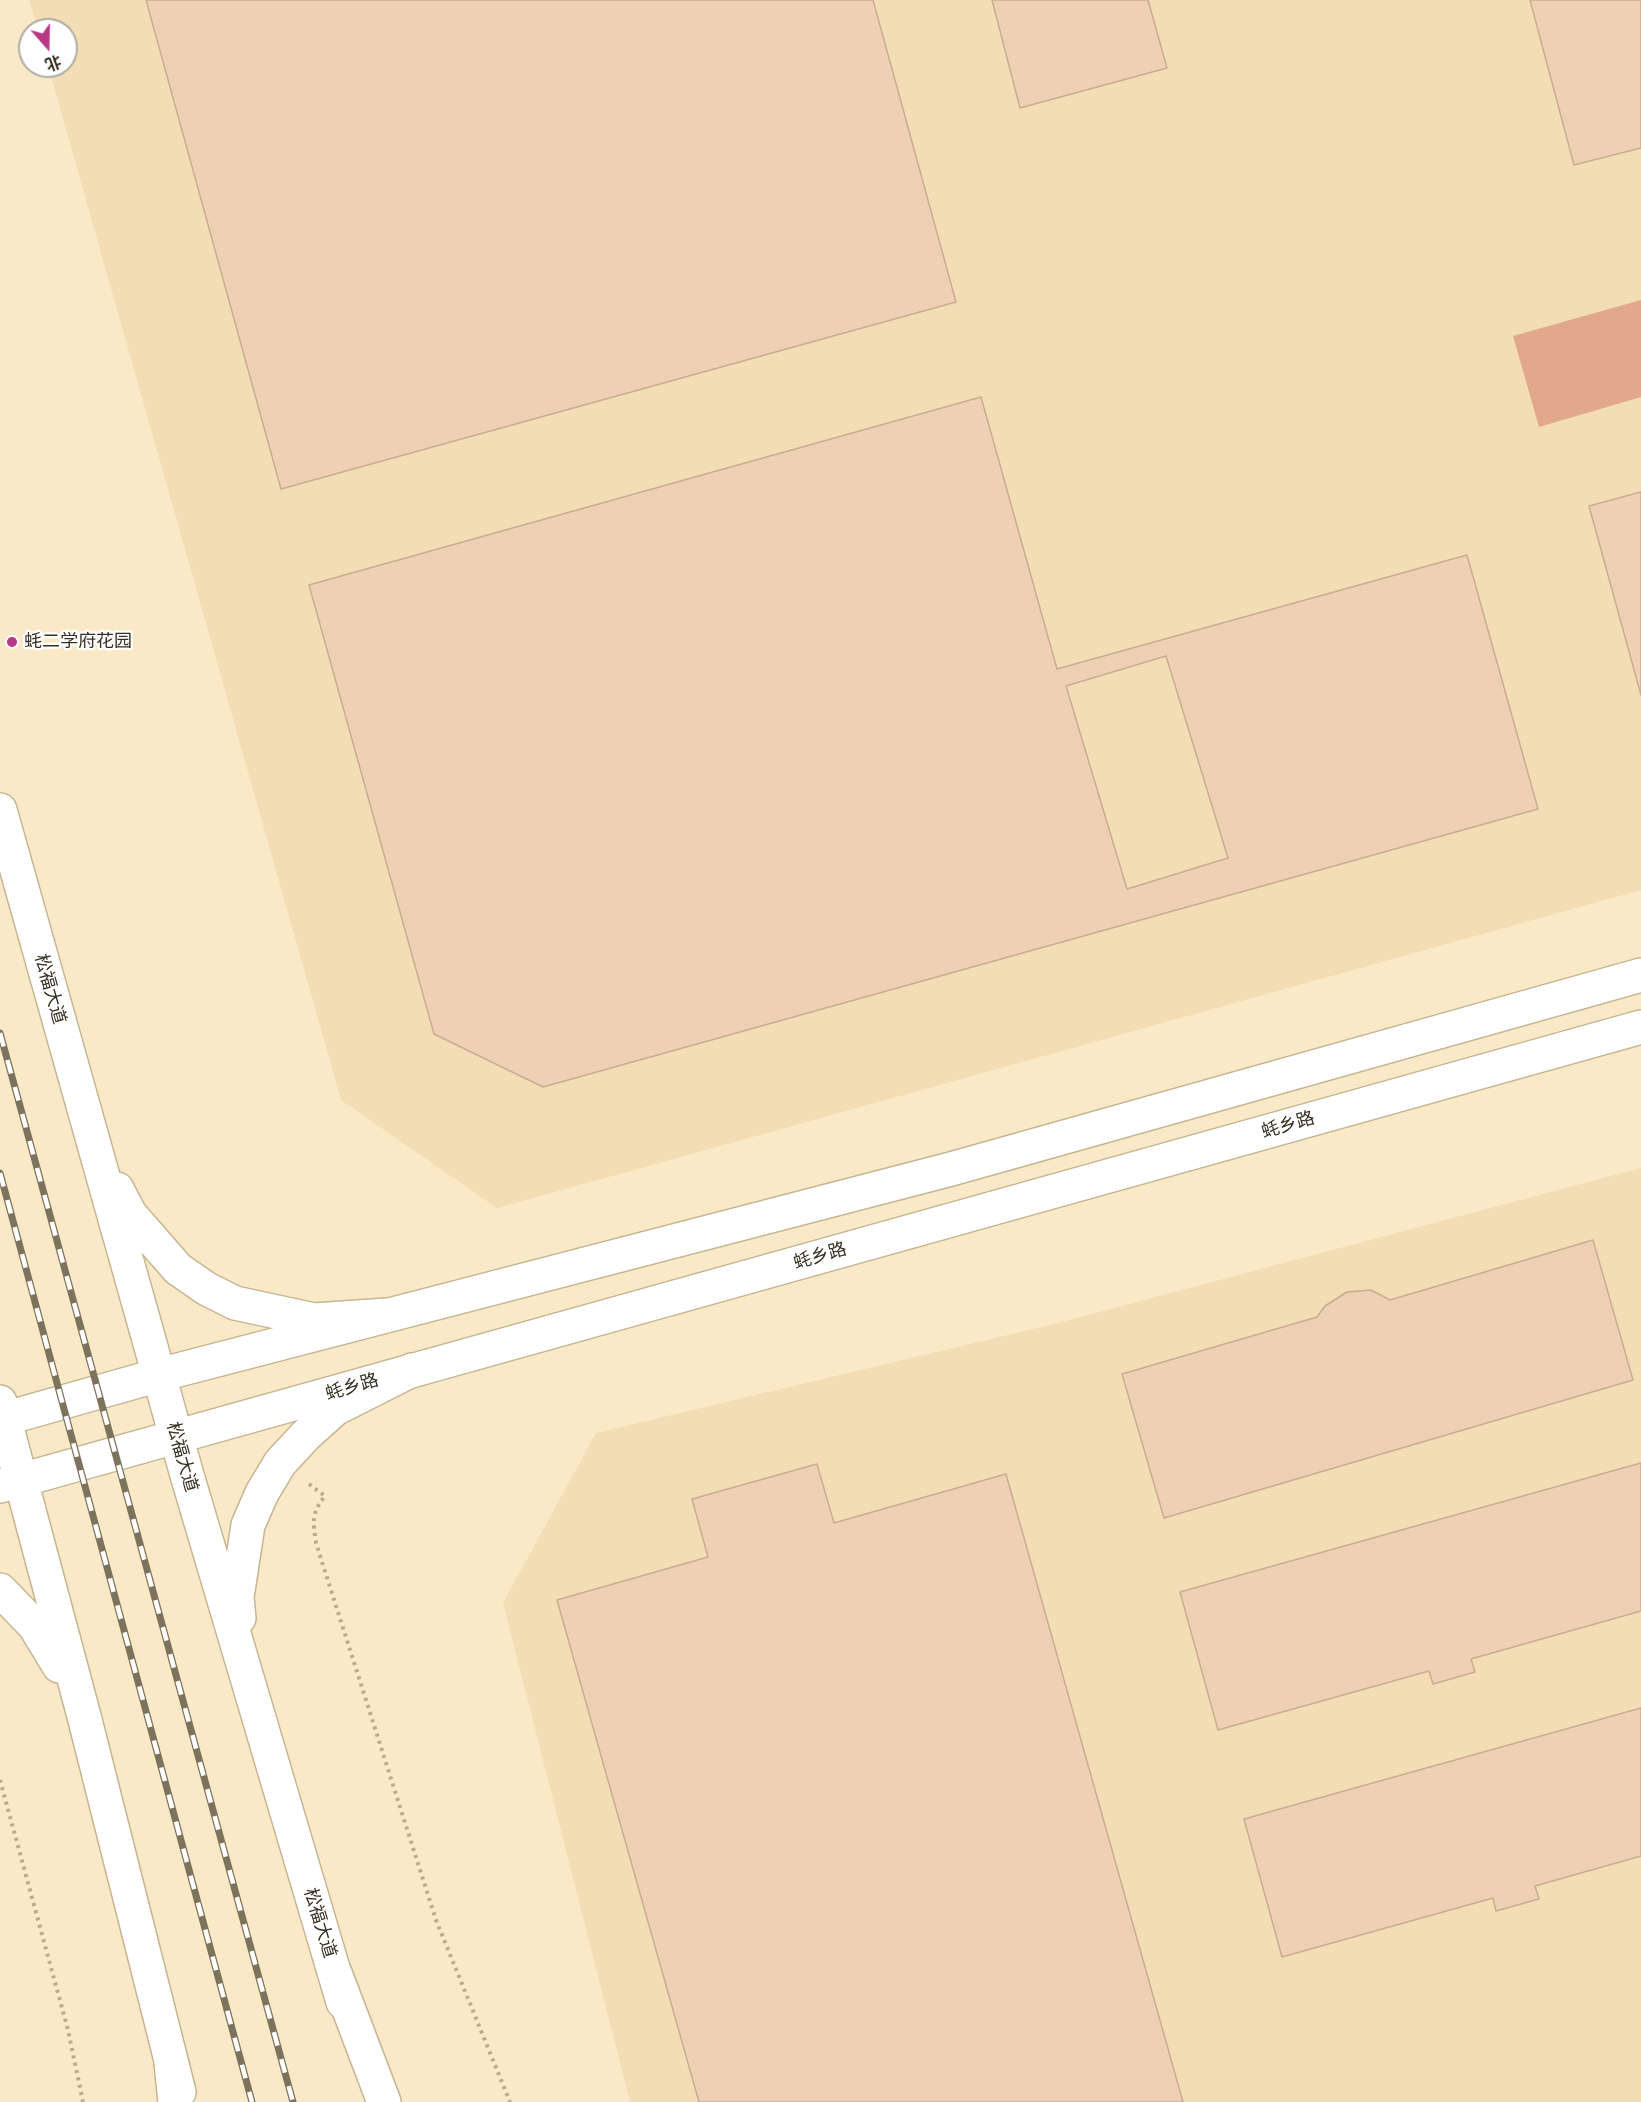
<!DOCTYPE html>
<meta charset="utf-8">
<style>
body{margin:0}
#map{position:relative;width:1641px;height:2102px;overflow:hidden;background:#fae9c6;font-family:Quicksand,"Noto Sans SC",sans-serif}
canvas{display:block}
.north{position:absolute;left:18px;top:18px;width:60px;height:60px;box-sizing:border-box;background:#fff;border:2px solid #afaca7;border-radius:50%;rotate:160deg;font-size:16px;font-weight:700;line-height:24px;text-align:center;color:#363022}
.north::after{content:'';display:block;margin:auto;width:21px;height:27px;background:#b73885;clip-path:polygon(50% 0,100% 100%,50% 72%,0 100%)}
</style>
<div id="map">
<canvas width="1641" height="2102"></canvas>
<div class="north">北</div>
</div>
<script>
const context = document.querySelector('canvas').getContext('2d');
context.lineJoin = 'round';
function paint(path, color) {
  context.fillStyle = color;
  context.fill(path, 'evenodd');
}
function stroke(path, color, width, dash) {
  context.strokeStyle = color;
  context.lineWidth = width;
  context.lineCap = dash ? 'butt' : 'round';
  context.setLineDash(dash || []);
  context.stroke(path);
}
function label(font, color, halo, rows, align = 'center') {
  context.font = font + ' Quicksand,"Noto Sans SC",sans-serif';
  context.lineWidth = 4.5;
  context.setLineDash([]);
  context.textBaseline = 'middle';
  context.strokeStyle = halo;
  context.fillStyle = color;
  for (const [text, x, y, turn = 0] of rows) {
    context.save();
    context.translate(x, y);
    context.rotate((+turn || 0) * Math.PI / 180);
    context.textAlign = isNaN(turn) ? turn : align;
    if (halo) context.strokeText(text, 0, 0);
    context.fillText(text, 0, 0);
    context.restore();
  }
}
paint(new Path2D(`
 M29 0H1641V890L497 1208 341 1100 48 66H66V30H38Z
 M1641 1168V2102H630L503 1603 596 1433 1054 1324Z`), '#f2ddb4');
paint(new Path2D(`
 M1641 300V397L1539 427 1513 336Z`), '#e2a88e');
const building = new Path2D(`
 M146 0H873L956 302 281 489Z
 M992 0H1148L1167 68 1020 108Z
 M1530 0H1641V148L1574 165Z
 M981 397 1057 669 1467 555 1538 809 543 1087 434 1034 309 585ZM1166 656 1228 858 1127 889 1066 686Z
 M1641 492V695L1589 506Z
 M1593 1240 1633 1380 1164 1518 1122 1374 1317 1317 1325 1306 1347 1292 1371 1290 1390 1300Z
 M1641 1463V1611L1471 1659 1475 1672 1433 1684 1429 1671 1218 1730 1180 1592Z
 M817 1464 834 1523 1006 1474 1183 2102H699L557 1600 708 1557 692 1499Z
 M1641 1708V1856L1535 1886 1539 1899 1496 1911 1493 1898 1282 1957 1244 1819Z`);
paint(building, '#eed1b5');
stroke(building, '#c9ac91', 1.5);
const minor = new Path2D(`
 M0 1420 159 1375 951 1169 1641 975
 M0 1486 1641 1027`);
const major = new Path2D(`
 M0 810 187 1475 343 2002
 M117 1189 130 1214 178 1269 207 1289 235 1303 314 1320 387 1315
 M0 1402 84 1716 179 2092
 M0 1590 34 1625 59 1666
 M239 1618 237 1597 248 1525 262 1493 280 1463 306 1435 335 1409 412 1370`);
const highway = new Path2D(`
 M335 1973 384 2102
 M171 2063 175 2102`);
stroke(minor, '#c5b593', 36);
stroke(major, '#c5b593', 36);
stroke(highway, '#c5b593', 36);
stroke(new Path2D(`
 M309 1484 325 1496C311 1514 313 1521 316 1543L436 1920 510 2102
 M0 1780 68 2030 83 2102`), '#b7aa8e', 4, [3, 4.5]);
stroke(minor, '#fff', 33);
stroke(major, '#fff', 33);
stroke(highway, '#fff', 33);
const rail = new Path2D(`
 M0 1033 293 2102
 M0 1173 252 2102`);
stroke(rail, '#7d735d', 7);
stroke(rail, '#fff', 4.5, [14]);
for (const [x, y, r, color] of [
 [12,642,6,"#b73885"]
]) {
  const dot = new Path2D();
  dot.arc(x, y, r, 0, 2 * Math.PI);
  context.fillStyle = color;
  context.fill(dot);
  stroke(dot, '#fff', 2);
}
label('18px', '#363022', '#fff', [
 ["蚝二学府花园",24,642]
], 'left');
label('18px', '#363022', '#fff', [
 ["松福大道",50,989,74],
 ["蚝乡路",1288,1125,-16],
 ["蚝乡路",820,1256,-16],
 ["蚝乡路",352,1387,-16],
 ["松福大道",182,1457,74],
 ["松福大道",320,1923,73]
]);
</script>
